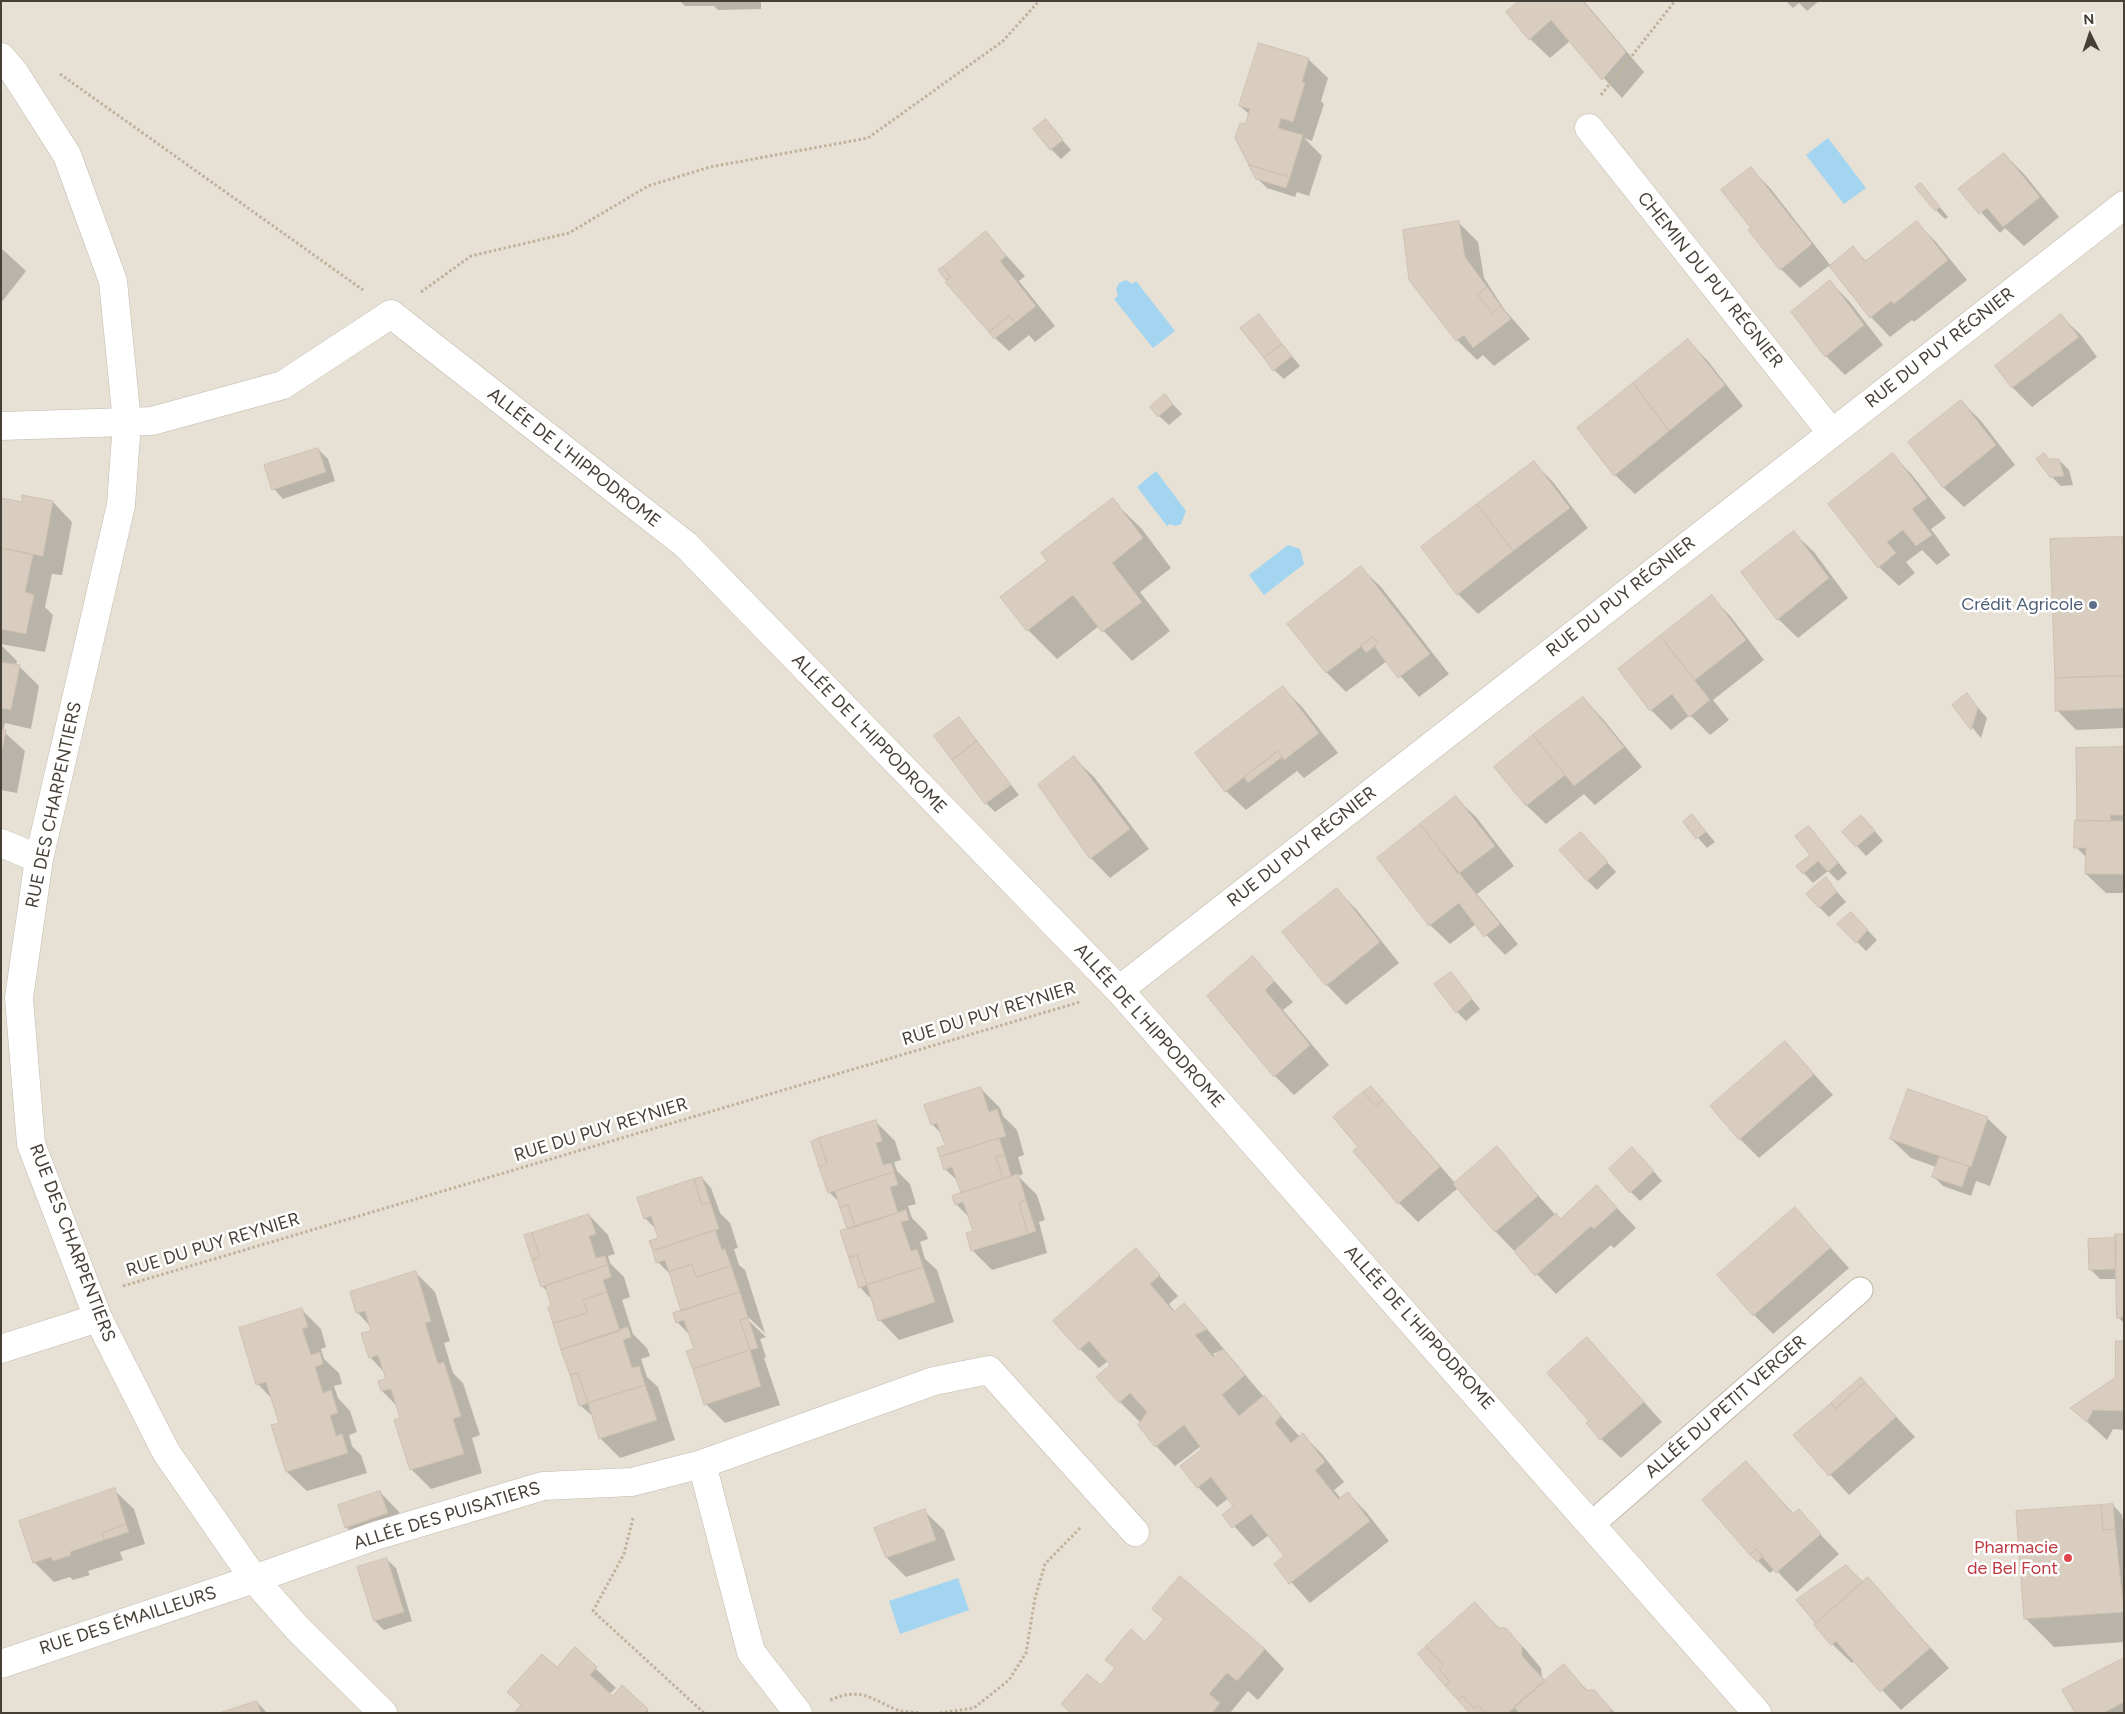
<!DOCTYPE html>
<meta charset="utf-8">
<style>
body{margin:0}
#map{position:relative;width:2125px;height:1714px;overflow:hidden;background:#f3efe7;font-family:Figtree,sans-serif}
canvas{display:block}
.frame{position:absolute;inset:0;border:2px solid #463f36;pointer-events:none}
.north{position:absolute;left:2065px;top:10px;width:50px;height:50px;-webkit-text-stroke:4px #fff;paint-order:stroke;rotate:356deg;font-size:14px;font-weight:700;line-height:20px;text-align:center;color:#463f36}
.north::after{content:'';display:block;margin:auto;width:18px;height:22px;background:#463f36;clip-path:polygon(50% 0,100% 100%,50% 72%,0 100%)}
</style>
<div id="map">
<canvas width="2125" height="1714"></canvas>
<div class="frame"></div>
<div class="north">N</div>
</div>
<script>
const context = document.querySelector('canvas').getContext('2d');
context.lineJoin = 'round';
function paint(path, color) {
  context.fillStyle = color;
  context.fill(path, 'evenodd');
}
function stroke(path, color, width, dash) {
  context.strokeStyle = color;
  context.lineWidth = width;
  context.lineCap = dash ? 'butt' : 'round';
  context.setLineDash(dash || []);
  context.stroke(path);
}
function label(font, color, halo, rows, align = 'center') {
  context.font = font + ' Figtree,sans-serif';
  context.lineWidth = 5;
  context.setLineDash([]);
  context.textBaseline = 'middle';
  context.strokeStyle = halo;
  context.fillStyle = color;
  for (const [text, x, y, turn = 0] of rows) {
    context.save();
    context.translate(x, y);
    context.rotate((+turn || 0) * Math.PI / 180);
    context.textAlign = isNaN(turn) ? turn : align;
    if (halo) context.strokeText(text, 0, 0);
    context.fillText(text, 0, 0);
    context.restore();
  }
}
paint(new Path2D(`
 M1 1H2124V1713H1Z`), '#e7e1d5');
paint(new Path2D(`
 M1828 138 1866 188 1844 204 1806 155Z
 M1126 280 1132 284 1136 281 1175 331 1153 348 1114 299 1118 296 1116 289 1119 283Z
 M1156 471 1186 511 1181 524 1175 526 1170 524 1167 526 1137 487Z
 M1288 545 1300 549 1304 564 1264 595 1249 575Z
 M958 1578 969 1610 900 1634 889 1601Z`), '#a4d5f0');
paint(new Path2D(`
 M680 1H761V9L718 10 714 6H685Z
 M1521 1H1584L1644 72 1622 98 1570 41 1550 58 1530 39Z
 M1786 1H1819L1807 11 1799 3 1793 8Z
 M1308 59 1328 78 1321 101 1324 104 1312 141 1304 138 1322 156 1309 196 1297 192 1295 197 1267 188 1257 178 1246 126 1250 115 1240 106Z
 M1046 121 1071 150 1061 159 1051 149Z
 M2004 154 2024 174 2059 217 2024 246 2005 228 2000 233 1960 189Z
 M1750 168 1770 188 1831 266 1853 248 1866 261 1917 223 1936 242 1967 280 1914 322 1912 320 1890 337 1871 317 1830 265 1800 288 1781 269 1753 229Z
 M1921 184 1948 217 1945 219 1936 210Z
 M1459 223 1478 242 1484 278 1504 309 1530 339 1494 366 1483 355 1477 360 1457 340 1410 280Z
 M986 233 1025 276 1019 281 1055 326 1035 342 1029 335 1009 351 995 338 940 271Z
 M1 248 26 271 1 303Z
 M1830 282 1849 301 1883 345 1845 375 1826 356Z
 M1258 315 1300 366 1284 379 1274 370Z
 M2061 316 2081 335 2097 357 2032 407 2013 388 1997 367Z
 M1688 341 1707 360 1743 406 1635 494 1615 475Z
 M1165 396 1182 414 1169 425 1159 416Z
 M1961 401 1981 421 2015 465 1964 507 1944 488 1909 442Z
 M318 449 328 459 335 481 283 499 274 489Z
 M1893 455 1912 475 1946 518 1931 529 1950 555 1937 565 1922 550 1906 562 1915 573 1899 586 1879 567Z
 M2049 460H2059L2069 470 2073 485 2061 486 2051 476Z
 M1534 463 1553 482 1588 528 1478 614 1458 594 1423 547Z
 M1 499 23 504 53 502 72 522 62 575 52 574 45 607 53 615 45 652 1 644Z
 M1112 500 1142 529 1171 568 1140 592 1170 631 1132 661 1099 626 1057 659 1028 630 1048 561Z
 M1794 533 1814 552 1848 598 1798 638 1778 619Z
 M2123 538 2124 728 2076 730 2057 710Z
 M1361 568 1381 587 1449 674 1419 697 1387 661 1346 692 1327 673 1289 624Z
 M1712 597 1731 617 1764 660 1713 700 1729 720 1710 735 1690 715 1671 730 1651 710 1620 669Z
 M1 645 17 661 16 666 20 667 39 686 31 729 5 723 3 731 25 751 17 793 1 790Z
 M1283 688 1302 707 1338 753 1304 778 1297 771 1246 810 1226 791Z
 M1967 695 1987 718 1981 738 1954 705Z
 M1583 698 1602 718 1642 767 1595 805 1584 794 1546 824 1526 805 1496 767Z
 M959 718 1019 795 995 812 986 803Z
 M2124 748V893H2106L2086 874 2087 858 2076 847Z
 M1074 758 1094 777 1149 849 1110 878 1091 858 1040 785Z
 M1456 798 1476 817 1514 866 1477 894 1518 944 1505 955 1476 924 1450 944 1430 925Z
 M1692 815 1715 842 1707 848 1684 822Z
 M1871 826 1883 841 1866 856 1857 846Z
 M1809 827 1847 873 1838 881 1828 871 1813 883 1797 866 1812 855Z
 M1590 843 1616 872 1597 890 1587 880Z
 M1826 879 1846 902 1829 917 1819 907Z
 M1337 890 1356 909 1399 963 1346 1005 1327 985 1284 932Z
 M1851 913 1877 940 1866 951 1839 924Z
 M1253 957 1293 1002 1283 1010 1329 1065 1294 1095 1275 1076Z
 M1451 973 1480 1009 1466 1021 1457 1012Z
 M1785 1042 1833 1095 1759 1158 1740 1139Z
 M980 1088 1000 1108 1003 1116 1017 1130 1024 1155 1018 1157 1023 1174 1018 1176 1037 1195 1045 1220 1039 1222 1047 1253 992 1270 972 1250 974 1232 970 1218 956 1204 962 1194 959 1182 945 1169 946 1146 943 1135 932 1124Z
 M1380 1097 1455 1183 1496 1148 1560 1220 1597 1187 1636 1228 1614 1248 1611 1245 1556 1294 1496 1232 1458 1188 1418 1222 1399 1203 1360 1147Z
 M1987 1118 2007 1137 1990 1186 1976 1181 1971 1196 1943 1186 1933 1176 1936 1167 1911 1158 1891 1139Z
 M876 1122 895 1141 901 1160 894 1162 897 1171 910 1184 916 1204 908 1206 912 1218 925 1231 928 1239 920 1242 925 1259 937 1270 954 1322 899 1340 880 1320 872 1296 869 1297 860 1287 849 1230 840 1203 829 1192Z
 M1642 1158 1662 1181 1640 1201 1631 1192Z
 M702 1178 711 1188 720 1213 730 1223 738 1248 734 1249 739 1265 745 1270 765 1333 746 1315V1318L766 1337 760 1339 766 1357 764 1358 780 1405 725 1423 706 1404 691 1336 677 1322 683 1311 672 1276 658 1262 659 1239 656 1229 645 1218Z
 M1795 1209 1849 1268 1773 1334 1754 1315Z
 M589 1215 608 1235 615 1254 608 1256 610 1263 624 1277 630 1297 622 1300 633 1334 647 1348 650 1356 641 1359 647 1377 658 1387 675 1440 620 1458 600 1438 592 1414H590L580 1405 548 1292 542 1286Z
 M2124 1235V1323L2118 1317V1279H2100L2090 1269 2117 1239Z
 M1136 1250 1178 1296 1169 1304 1175 1312 1184 1305 1203 1324 1263 1396 1300 1437 1303 1435 1322 1454 1344 1482 1334 1490 1341 1499 1348 1493 1367 1513 1389 1541 1310 1603 1275 1564 1286 1557 1269 1535 1253 1547 1224 1515 1235 1506 1229 1498 1217 1507 1198 1487 1182 1466 1203 1449 1201 1446 1175 1466 1156 1446 1139 1425 1141 1423 1120 1402 1111 1365 1108 1361 1099 1368 1080 1349ZM1222 1350 1215 1357 1213 1354Z
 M415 1272 435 1292 450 1341 444 1343 453 1373 463 1383 480 1435 472 1438 482 1473 431 1489 411 1469 398 1407 382 1391 379 1382 388 1379 385 1373 370 1357 373 1331 371 1327 358 1313 351 1292Z
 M302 1310 321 1329 326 1347 321 1349 324 1359 339 1373 342 1384 334 1386 338 1398 350 1411 357 1432 349 1435 352 1446 361 1455 367 1473 307 1491 287 1472 280 1424 272 1399 258 1384Z
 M1587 1339 1662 1422 1621 1458 1601 1439 1591 1421Z
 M2124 1342V1430L2113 1429 2107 1440 2072 1408 2116 1379Z
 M1861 1379 1915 1437 1849 1495 1795 1436Z
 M1746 1463 1794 1514 1798 1511 1839 1554 1797 1592 1775 1569 1770 1573 1751 1554Z
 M114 1490 134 1509 145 1544 120 1552 123 1560 88 1571 90 1575 73 1580 70 1577 54 1582 34 1562Z
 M380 1492 399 1512 406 1533 366 1546 346 1527Z
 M2113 1505 2122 1515 2124 1530V1642L2054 1647 2025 1618Z
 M924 1511 944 1530 955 1560 906 1577 887 1558Z
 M386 1559 396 1568 412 1621 384 1630 375 1621Z
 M1868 1579 1949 1668 1901 1710 1855 1661 1852 1663 1832 1644 1797 1601 1863 1584Z
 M1475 1604 1500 1629H1505L1525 1649 1541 1668 1542 1677 1546 1681 1564 1666 1588 1691H1594L1615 1713H1471Z
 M1153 1609 1265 1649 1284 1669 1258 1700 1248 1691 1230 1713H1071L1101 1687 1165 1620Z
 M575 1649 616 1688 609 1694 613 1697 622 1687 650 1713H516Z
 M2124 1659V1713H2076Z
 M257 1702 267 1713H224Z`), '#0003');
const building = new Path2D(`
 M1519 1H1583L1626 52 1602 80 1551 20 1529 40 1506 12Z
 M1259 43 1309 58 1302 82 1305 83 1293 122 1281 118 1278 128 1303 135 1290 177 1249 165 1235 138 1240 123 1245 124 1250 109 1239 106Z
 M1046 119 1063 140 1050 150 1033 129Z
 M2004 153 2040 197 2003 227 1987 208 1979 214 1958 189Z
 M1249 165 1290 177 1286 188 1256 179Z
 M1751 167 1812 244 1780 270 1748 230 1751 228 1721 190Z
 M1921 183 1940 207 1935 211 1915 187Z
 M1459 221 1465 257 1487 287 1478 295 1492 313 1501 306 1511 319 1473 348 1464 335 1456 341 1409 280 1403 230Z
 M1917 221 1948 260 1894 304 1891 301 1870 318 1829 266 1853 246 1865 261Z
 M986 231 1006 256 1000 261 1036 306 1015 323 1009 316 989 332 945 282 951 277 943 267Z
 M943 267 951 277 946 280 938 270Z
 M1830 280 1864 325 1825 357 1791 312Z
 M1487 287 1501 306 1492 313 1478 295Z
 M1259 314 1282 344 1264 358 1240 328Z
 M2061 314 2079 337 2012 388 1995 366Z
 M1009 316 1015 323 994 339 989 332Z
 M1688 339 1725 385 1669 431 1633 383Z
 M1282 344 1292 356 1273 371 1264 358Z
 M1633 383 1669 431 1614 476 1577 428Z
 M1165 394 1173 404 1158 417 1150 407Z
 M1961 400 1996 445 1943 488 1908 442Z
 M318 448 326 472 272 490 264 465Z
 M1893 453 1927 498 1912 509 1932 535 1916 546 1903 530 1887 542 1896 553 1878 568 1828 504Z
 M2044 453 2049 459H2059L2064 476 2050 477 2036 459Z
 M1534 461 1570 508 1513 551 1477 504Z
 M22 495 53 501 43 556 1 548V498L22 502Z
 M1113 498 1143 538 1112 563 1142 602 1102 632 1073 595 1027 631 1000 597 1047 561 1041 553Z
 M1477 504 1513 551 1457 595 1421 547Z
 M1794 531 1829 578 1777 620 1741 572Z
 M2123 537 2124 676 2055 678 2050 539Z
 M1 548 33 555 25 592 34 595 26 634 1 629Z
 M1361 566 1430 654 1398 678 1374 646 1378 643 1373 637 1326 673 1287 624Z
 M1712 595 1746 640 1695 680 1660 636Z
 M1660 636 1710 700 1689 717 1672 694 1650 711 1618 669Z
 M1373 637 1378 643 1366 653 1361 646Z
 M1 662 20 665 11 710 1 708Z
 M2124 676V708L2055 711V678Z
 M1283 686 1319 733 1284 760 1278 751 1225 792 1195 753Z
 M1967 693 1978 708 1971 730 1952 705Z
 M1583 697 1624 747 1574 786 1533 735Z
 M959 717 977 741 952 760 934 736Z
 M1 729 6 730 1 756Z
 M1533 735 1565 775 1526 806 1494 767Z
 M977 741 1011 785 985 804 952 760Z
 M2124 747V815H2110L2111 821H2077L2076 748Z
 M1278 751 1282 757 1248 783 1244 777Z
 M1074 756 1130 829 1090 859 1038 785Z
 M1456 796 1495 846 1458 874 1420 824Z
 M1692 814 1706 832 1696 839 1683 822Z
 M1861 815 1875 831 1856 847 1842 832Z
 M2075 820 2124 821V874H2085L2086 848H2074Z
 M1420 824 1500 924 1484 937 1459 903 1429 926 1377 858Z
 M1809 826 1838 863 1828 872 1818 861 1803 874 1796 866 1810 855 1795 836Z
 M1581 832 1608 862 1587 881 1559 850Z
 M1826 877 1837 892 1819 908 1806 894Z
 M1337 888 1380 942 1326 986 1282 932Z
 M1851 912 1868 930 1856 943 1837 924Z
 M1253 956 1274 981 1265 990 1310 1045 1274 1077 1207 996Z
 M1451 972 1472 999 1456 1013 1434 984Z
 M1785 1041 1814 1074 1739 1140 1710 1106Z
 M1371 1086 1383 1100 1376 1106 1363 1092Z
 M981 1087 989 1112 997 1109 1006 1136 940 1157 937 1148 945 1145 937 1123 931 1125 924 1105Z
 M1908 1089 1988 1117 1971 1167 1890 1139Z
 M1363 1092 1376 1106 1383 1100 1440 1167 1398 1204 1353 1151 1358 1147 1333 1117Z
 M876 1120 882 1141 876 1143 883 1165 891 1163 894 1172 828 1193 819 1167 827 1164 819 1138Z
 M819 1138 827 1164 819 1167 811 1142Z
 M999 1138 1005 1155 996 1157 1003 1179 961 1193 952 1167 944 1170 940 1157Z
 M1497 1146 1538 1196 1495 1232 1453 1184Z
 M1632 1147 1654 1171 1630 1193 1609 1169Z
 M1005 1155 1011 1176 1003 1179 996 1157Z
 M1939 1157 1969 1166 1962 1187 1932 1177Z
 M894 1172 898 1185 890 1187 898 1213 855 1227 848 1205 840 1208 835 1191Z
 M1018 1174 1026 1200 1019 1203 1028 1234 971 1251 966 1233 973 1231 963 1202 955 1205 952 1196Z
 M702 1177 710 1202 702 1205 694 1179Z
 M694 1179 702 1205 710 1202 719 1229 653 1251 649 1241 658 1238 651 1216 644 1219 637 1198Z
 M1597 1185 1617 1208 1594 1229 1591 1226 1535 1276 1514 1251 1556 1213 1560 1219Z
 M1026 1200 1036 1231 1028 1234 1019 1203Z
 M848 1205 855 1227 847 1229 840 1208Z
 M1795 1207 1830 1248 1753 1316 1717 1275Z
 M906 1210 909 1220 901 1222 911 1251 917 1249 923 1267 867 1285 857 1255 849 1258 840 1231Z
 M589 1214 596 1234 589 1236 596 1258 605 1256 608 1265 541 1287 532 1260 540 1257 532 1233Z
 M715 1230 722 1250 725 1249 731 1266 696 1277 692 1264 669 1272 665 1260 656 1263 653 1251Z
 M532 1233 540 1257 532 1260 524 1235Z
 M2115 1234H2124V1317L2117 1318Z
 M2116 1238V1269L2089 1270 2088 1239Z
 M1136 1248 1160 1275 1150 1284 1174 1312 1184 1303 1207 1329 1195 1335 1213 1357 1223 1349 1245 1375 1222 1395 1239 1416 1264 1395 1281 1416 1275 1423 1291 1443 1303 1433 1325 1462 1315 1470 1338 1499 1348 1492 1370 1521 1289 1584 1274 1564 1284 1556 1251 1514 1232 1528 1222 1515 1233 1506 1211 1477 1197 1488 1180 1466 1202 1449 1184 1425 1155 1447 1138 1425 1147 1412 1130 1393 1119 1403 1096 1377 1110 1365 1089 1341 1079 1350 1053 1321Z
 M857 1255 867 1285 859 1288 849 1258Z
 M692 1264 696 1277 731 1266 740 1292 681 1311 669 1272Z
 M608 1265 611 1277 603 1280 607 1292 583 1300 588 1313 553 1323 548 1307 551 1305 545 1286Z
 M923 1267 935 1302 878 1321 867 1285Z
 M416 1271 431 1321 425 1323 438 1364 444 1362 461 1416 453 1419 464 1454 410 1470 394 1420 400 1418 391 1389 381 1391 378 1381 386 1379 378 1355 369 1358 361 1333 371 1331 365 1311 356 1313 350 1292Z
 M607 1292 620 1331 561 1350 553 1323 588 1313 583 1300Z
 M740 1292 748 1318 740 1320 750 1350 693 1369 686 1351 694 1349 684 1320 676 1323 673 1313Z
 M302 1308 308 1327 302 1329 311 1355 320 1352 323 1364 315 1367 323 1393 331 1390 338 1413 330 1415 336 1436 342 1434 348 1453 286 1472 271 1425 279 1423 266 1382 256 1385 239 1328Z
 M748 1318 758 1348 750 1350 740 1320Z
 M628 1327 631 1337 623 1340 632 1368 639 1366 645 1385 588 1403 578 1373 570 1375 561 1350Z
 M1587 1337 1644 1402 1600 1440 1586 1423 1589 1421 1547 1373Z
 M2116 1341H2124V1411L2093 1410 2087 1422 2070 1408 2115 1378Z
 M750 1350 761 1386 704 1405 693 1369Z
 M578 1373 588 1403 579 1406 570 1375Z
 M1861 1377 1865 1382 1835 1409 1831 1403Z
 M1865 1382 1896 1417 1829 1476 1793 1435 1831 1403 1835 1409Z
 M645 1385 657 1420 599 1439 588 1403Z
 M1746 1461 1793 1514 1799 1509 1821 1534 1776 1573 1756 1549 1750 1555 1702 1500Z
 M115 1488 126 1524 102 1533 104 1540 70 1552 71 1555 53 1561 51 1557 33 1563 19 1521Z
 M380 1491 388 1513 345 1528 338 1505Z
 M2113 1504 2115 1529 2103 1530 2101 1505Z
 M2101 1505 2103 1530 2115 1529 2124 1612 2024 1619 2016 1511Z
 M925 1509 936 1540 886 1558 874 1528Z
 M126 1524 129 1532 104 1540 102 1533Z
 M1756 1549 1763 1556 1757 1562 1750 1555Z
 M387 1558 404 1612 374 1621 357 1567Z
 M1846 1565 1863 1582 1816 1623 1796 1600Z
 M1180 1576 1265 1649 1237 1681 1227 1673 1209 1694 1220 1703 1212 1713H1071L1061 1704 1087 1674 1101 1685 1115 1668 1105 1660 1131 1629 1145 1642 1164 1619 1152 1609Z
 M1868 1577 1930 1648 1880 1692 1836 1641 1831 1645 1814 1625Z
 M1475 1602 1498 1628H1506L1522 1647V1656L1545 1681 1508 1713H1485L1478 1705 1474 1709 1463 1696 1458 1700 1445 1686 1450 1682 1439 1669 1443 1665 1426 1646Z
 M1426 1646 1443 1665 1439 1669 1450 1682 1445 1686 1418 1654Z
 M575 1647 597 1667 590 1675 613 1696 622 1685 648 1709 644 1713H514L521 1705 507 1692 542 1654 557 1667Z
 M2124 1658V1702L2103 1713H2075L2062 1690Z
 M1564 1664 1586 1690H1594L1611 1709 1610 1713H1519L1514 1707Z
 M1463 1696 1474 1709 1478 1705 1485 1713H1469L1458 1700Z
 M257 1701 261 1713H220Z`);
paint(building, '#d8cdbf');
stroke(building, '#d0c1b0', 1);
const service = new Path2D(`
 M1592 1524 1860 1290`);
const minor = new Path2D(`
 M1 57 14 72 67 155 113 281 127 422 152 421 283 385 391 314 686 545 1119 990 1757 1713
 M1589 128 1831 432
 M1 426 127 422 121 505 39 859 19 998 31 1144 98 1318 166 1452 254 1579 298 1629 383 1713
 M1 843 39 859
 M1119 990 2124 205
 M1 1349 98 1318
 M702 1464 934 1381 989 1370 1135 1532
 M1 1664 254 1579 375 1536 543 1486 632 1482 702 1464 751 1652 798 1713`);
stroke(service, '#c2b9ad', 27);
stroke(minor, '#c2b9ad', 29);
stroke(new Path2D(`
 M60 74 363 290
 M1601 95 1675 1
 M421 292 471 256 569 233 648 186 710 167 868 138 1003 41 1039 1
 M123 1286 1080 1002
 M633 1518 624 1554 593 1611 704 1713
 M830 1700C862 1687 869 1698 897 1710 904 1712 913 1712 920 1713
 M940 1713 974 1708 1009 1680 1026 1653 1035 1598 1045 1564 1081 1527`), '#c0b19b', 3, [2.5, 2.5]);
stroke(service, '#fff', 25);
stroke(minor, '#fff', 28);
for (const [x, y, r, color] of [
 [2093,605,5,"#5c6f8a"],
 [2068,1558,5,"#e0444e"]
]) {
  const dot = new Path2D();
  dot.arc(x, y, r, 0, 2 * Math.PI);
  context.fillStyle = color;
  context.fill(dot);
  stroke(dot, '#fff', 2);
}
label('18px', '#463f36', '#fff', [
 ["CHEMIN DU PUY RÉGNIER",1710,280,51],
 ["RUE DU PUY RÉGNIER",1940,348,-38],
 ["ALLÉE DE L'HIPPODROME",574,458,38],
 ["RUE DU PUY RÉGNIER",1621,597,-38],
 ["ALLÉE DE L'HIPPODROME",869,734,46],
 ["RUE DES CHARPENTIERS",54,805,-78],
 ["RUE DU PUY RÉGNIER",1302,847,-38],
 ["RUE DU PUY REYNIER",989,1014,-17],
 ["ALLÉE DE L'HIPPODROME",1149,1026,48],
 ["RUE DU PUY REYNIER",601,1130,-17],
 ["RUE DES CHARPENTIERS",72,1243,69],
 ["RUE DU PUY REYNIER",213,1245,-17],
 ["ALLÉE DE L'HIPPODROME",1419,1328,48],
 ["ALLÉE DU PETIT VERGER",1726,1407,-41],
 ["ALLÉE DES PUISATIERS",447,1516,-17],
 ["RUE DES ÉMAILLEURS",128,1621,-18]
]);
label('18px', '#4e5e75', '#fff', [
 ["Crédit Agricole",2083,605]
], 'right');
label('18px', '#be3a42', '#fff', [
 ["Pharmacie",2058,1548],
 ["de Bel Font",2058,1569]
], 'right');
</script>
